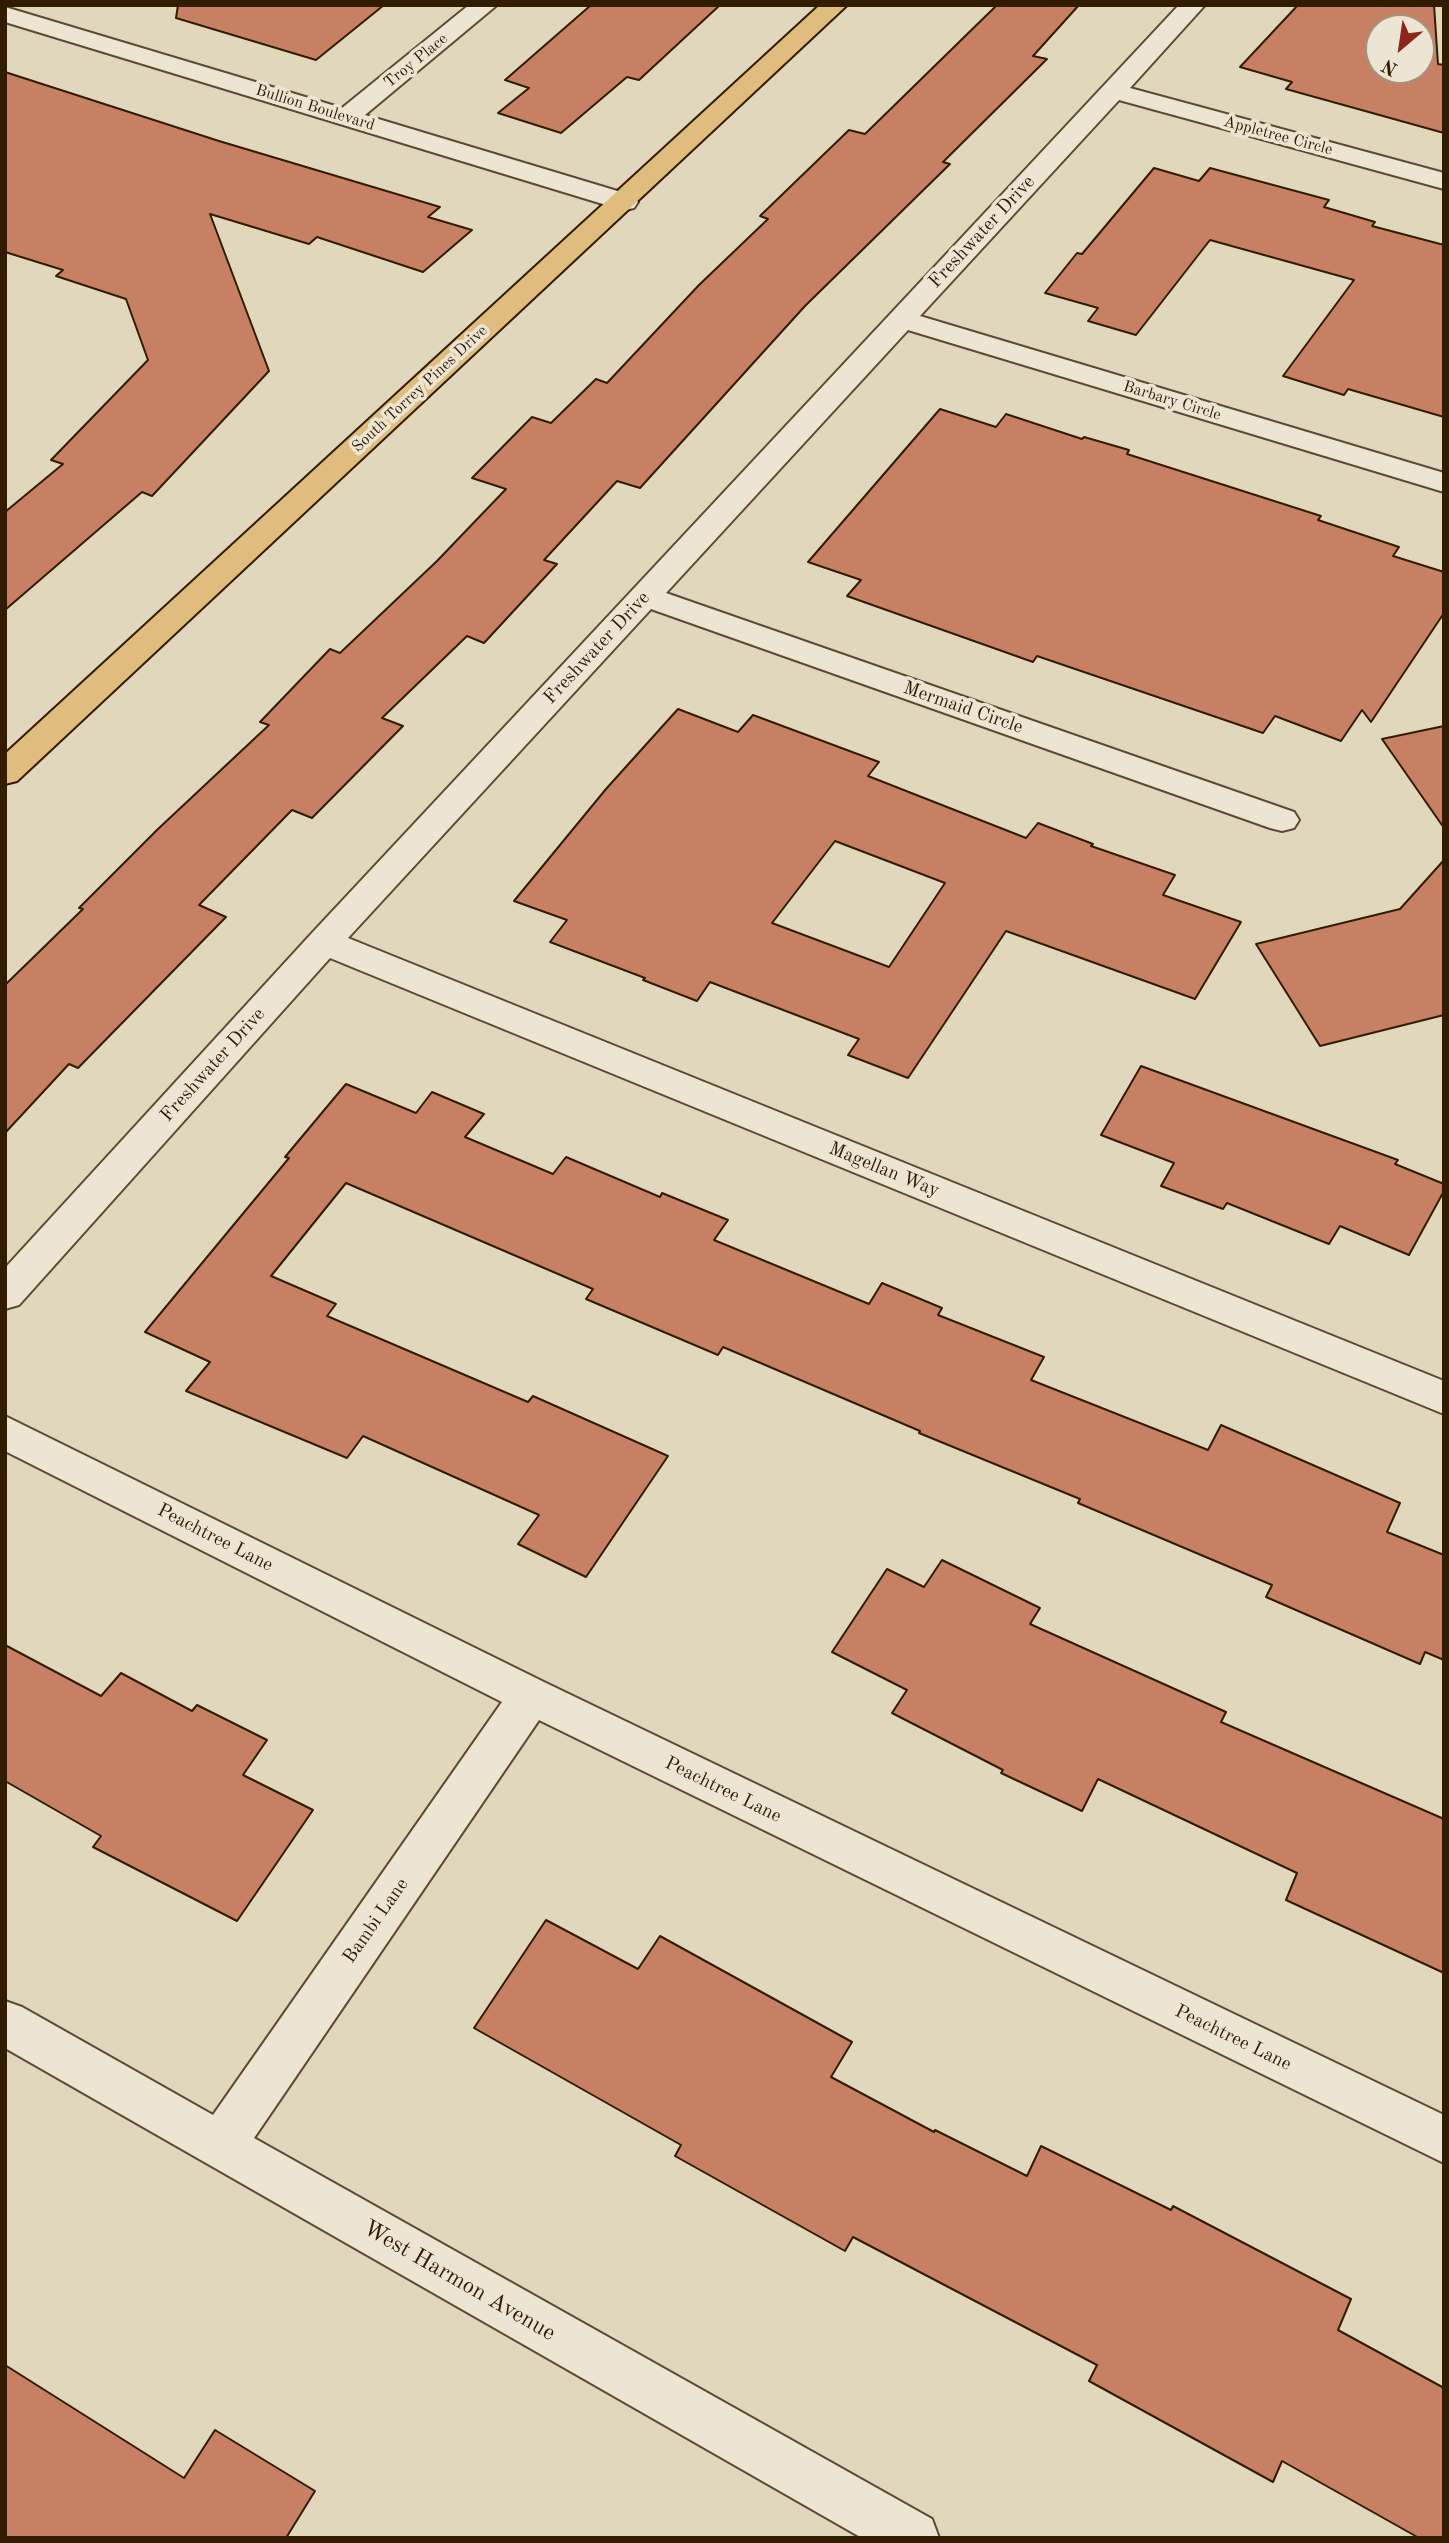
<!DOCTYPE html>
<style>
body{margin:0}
#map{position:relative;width:1449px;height:2543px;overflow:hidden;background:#e1d7bc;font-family:"Old Standard TT",serif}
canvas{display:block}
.frame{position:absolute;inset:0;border:7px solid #321c00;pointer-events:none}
.north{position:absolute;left:1365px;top:14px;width:70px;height:70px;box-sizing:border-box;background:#ece5d3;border:2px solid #a2957f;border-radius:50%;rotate:209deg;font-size:19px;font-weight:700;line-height:28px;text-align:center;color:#321c00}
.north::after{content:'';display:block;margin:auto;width:24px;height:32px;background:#8f2418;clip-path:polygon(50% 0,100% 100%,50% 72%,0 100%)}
</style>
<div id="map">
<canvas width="1449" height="2543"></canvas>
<div class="frame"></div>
<div class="north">N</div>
</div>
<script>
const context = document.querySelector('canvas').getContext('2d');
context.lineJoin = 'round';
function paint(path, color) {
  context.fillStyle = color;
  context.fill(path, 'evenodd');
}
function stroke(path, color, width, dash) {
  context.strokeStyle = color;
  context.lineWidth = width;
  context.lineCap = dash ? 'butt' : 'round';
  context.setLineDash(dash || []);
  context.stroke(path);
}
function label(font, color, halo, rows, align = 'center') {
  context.font = font + ' "Old Standard TT",serif';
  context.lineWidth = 7;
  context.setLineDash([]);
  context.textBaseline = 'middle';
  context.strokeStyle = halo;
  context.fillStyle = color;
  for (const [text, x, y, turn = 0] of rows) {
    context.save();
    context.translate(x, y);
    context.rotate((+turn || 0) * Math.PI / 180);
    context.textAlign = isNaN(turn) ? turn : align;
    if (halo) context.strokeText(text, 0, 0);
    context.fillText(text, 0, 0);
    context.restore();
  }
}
const building = new Path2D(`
 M178 5H384L316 60 176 18Z
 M591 5H720L639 80 627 77 561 133 498 113 529 88 505 80Z
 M997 5H1079L1033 56 1047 59 943 162 950 164 805 306 640 488 617 481 544 560 557 564 484 643 467 636 382 718 403 726 312 818 292 810 199 905 226 917 78 1068 69 1064 5 1133V985L83 909 79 908 158 829 269 725 260 722 330 649 340 653 437 561 506 489 472 478 532 417 551 423 596 379 607 383 699 285 768 219 760 216 849 130 865 134Z
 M1298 5H1434L1438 64 1444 65V133L1286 89 1292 82 1240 67ZM1379 28H1421V70H1379Z
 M5 72 219 141 440 207 428 217 472 230 423 272 317 237 309 244 210 214 269 371 152 496 142 492 5 610V512L63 464 51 460 148 360 126 299 56 276 63 270 5 252Z
 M1154 168 1199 181 1210 168 1329 200 1324 207 1375 222 1372 226 1444 245V417L1348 389 1344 395 1283 376 1354 280 1210 240 1136 335 1088 321 1098 308 1045 293 1077 253 1082 254Z
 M940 409 996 427 1006 414 1082 439 1084 437 1129 450 1127 454 1321 516 1318 520 1399 547 1393 556 1444 572V613L1371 722 1362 710 1341 741 1275 716 1263 733 1037 656 1033 662 847 596 861 580 808 562Z
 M678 709 738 732 753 715 879 762 868 776 1026 838 1038 823 1093 844 1091 846 1175 875 1163 895 1241 922 1195 999 1006 931 908 1078 848 1055 859 1039 710 982 697 1001 643 980 645 978 550 942 567 920 514 901 606 789ZM835 841 945 883 889 967 772 923Z
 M1444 726V828L1382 739Z
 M1444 860V1015L1320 1046 1256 944 1400 909Z
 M1141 1066 1398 1160 1395 1164 1444 1184V1191L1409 1255 1340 1226 1329 1244 1227 1203 1223 1209 1161 1186 1174 1163 1101 1135Z
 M346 1084 416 1113 432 1092 484 1114 465 1137 553 1174 566 1157 660 1197 662 1193 728 1220 714 1240 869 1304 882 1283 942 1308 938 1315 1044 1357 1031 1380 1208 1450 1221 1425 1400 1503 1387 1532 1444 1555V1660L1425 1652 1420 1664 1266 1597 1272 1585 1078 1503 1080 1499 919 1433 920 1431 723 1347 718 1355 586 1299 593 1289 346 1183 271 1276 336 1304 327 1316 528 1402 533 1396 668 1456 586 1577 518 1544 539 1515 363 1436 347 1458 186 1391 210 1362 145 1332 289 1158 285 1157Z
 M942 1560 1040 1608 1030 1624 1226 1712 1221 1722 1444 1819V1973L1286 1900 1297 1873 1098 1779 1082 1811 1001 1773 1003 1770 892 1713 907 1690 832 1652 887 1569 924 1587Z
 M5 1645 101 1696 121 1673 192 1711 197 1705 267 1740 243 1775 313 1810 237 1921 93 1847 101 1836 5 1781Z
 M546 1920 638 1969 660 1936 852 2042 831 2077 934 2132 935 2130 1027 2176 1041 2146 1171 2210 1173 2206 1351 2299 1338 2330 1444 2388V2538H1419L1282 2461 1273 2482 1089 2381 1097 2365 853 2237 845 2251 675 2156 681 2145 474 2028Z
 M5 2365 184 2478 215 2430 315 2491 286 2538H5Z`);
paint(building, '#c78063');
stroke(building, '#321c00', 2);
const minor = new Path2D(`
 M469 5H497L365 115 634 196 638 202 634 208 625 210 616 208 5 22V7L342 108Z
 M1179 5H1205L1130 88 1444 173V189L1119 100 920 316 1444 473V492L908 330 666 593 1294 812 1299 820 1294 828 1282 831 1270 828 651 609 348 938 1444 1381V1414L330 958 19 1305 5 1309V1268L312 933Z
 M5 1416 546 1683 1444 2115V2163L539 1720 254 2138 932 2519 939 2538H862L5 2048V2001L22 2007 213 2115 502 1702 5 1451Z`);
const major = new Path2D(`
 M820 5H847L17 781 5 784V754Z`);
stroke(minor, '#5e4b2f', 4);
stroke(major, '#321c00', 4);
paint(minor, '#ece5d3');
paint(major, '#e0bc7e');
label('16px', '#321c00', '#ece5d3', [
 ["Troy Place",416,61,-39],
 ["Bullion Boulevard",315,108,17],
 ["Appletree Circle",1278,136,15],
 ["South Torrey Pines Drive",420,389,-43],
 ["Barbary Circle",1172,401,17]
]);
label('19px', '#321c00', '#ece5d3', [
 ["Freshwater Drive",982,232,-47],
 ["Freshwater Drive",597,648,-47],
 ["Mermaid Circle",963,708,19],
 ["Freshwater Drive",213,1065,-48],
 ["Magellan Way",884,1170,22],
 ["Peachtree Lane",215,1538,27],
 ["Peachtree Lane",723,1790,26],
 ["Bambi Lane",376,1921,-55],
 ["Peachtree Lane",1233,2038,26]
]);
label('23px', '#321c00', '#ece5d3', [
 ["West Harmon Avenue",459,2281,30]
]);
</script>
